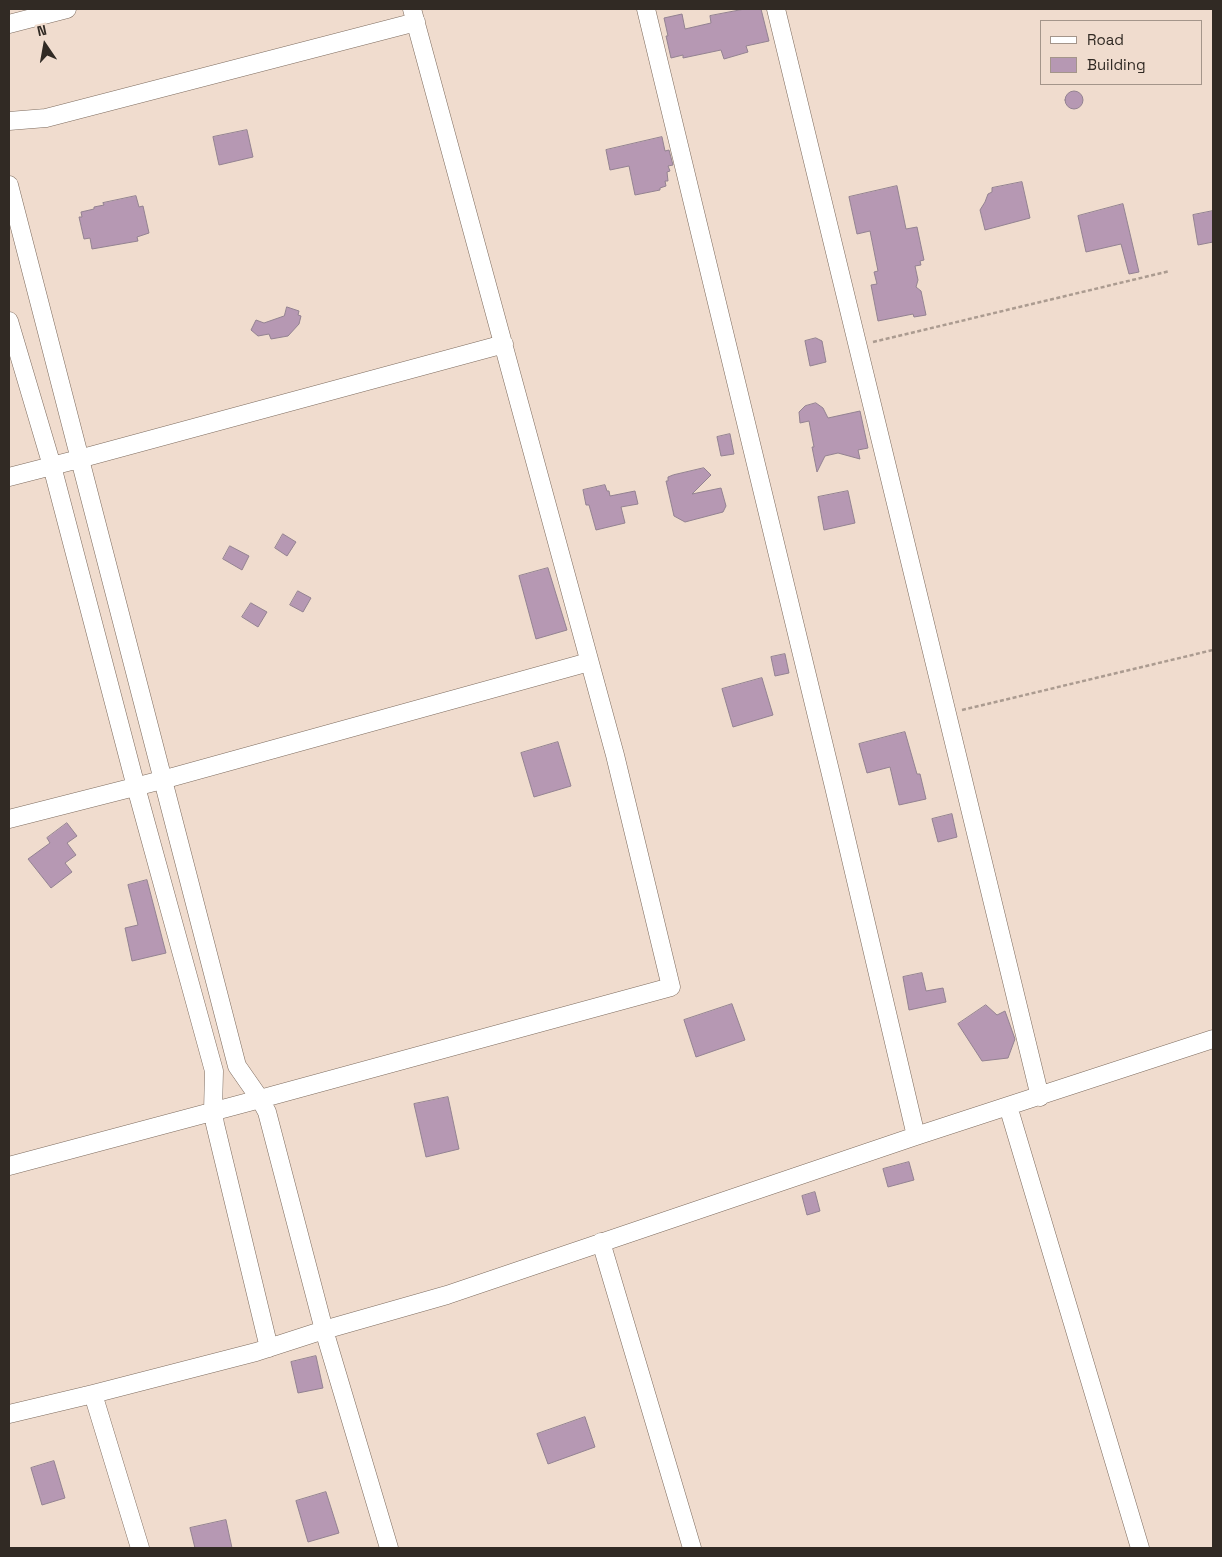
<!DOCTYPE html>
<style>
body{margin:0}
#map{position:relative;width:1222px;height:1557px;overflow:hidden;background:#f0dcce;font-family:"Space Grotesk",sans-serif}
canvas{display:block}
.frame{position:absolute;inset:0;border:10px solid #312a24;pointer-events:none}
.legend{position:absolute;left:1040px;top:20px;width:162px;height:65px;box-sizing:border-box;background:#f0dcce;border:1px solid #a4958a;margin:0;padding:6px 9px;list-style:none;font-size:15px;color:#312a24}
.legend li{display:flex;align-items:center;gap:10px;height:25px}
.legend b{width:25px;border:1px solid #a4958a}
.north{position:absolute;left:20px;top:20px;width:50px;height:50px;-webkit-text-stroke:4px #f0dcce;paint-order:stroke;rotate:348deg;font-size:14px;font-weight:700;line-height:20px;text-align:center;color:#312a24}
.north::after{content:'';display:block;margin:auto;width:18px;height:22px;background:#312a24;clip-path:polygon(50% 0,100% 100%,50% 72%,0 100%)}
</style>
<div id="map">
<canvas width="1222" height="1557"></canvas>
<div class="frame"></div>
<ul class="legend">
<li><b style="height:6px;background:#fff"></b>Road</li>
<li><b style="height:14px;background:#b698b3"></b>Building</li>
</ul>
<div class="north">N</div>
</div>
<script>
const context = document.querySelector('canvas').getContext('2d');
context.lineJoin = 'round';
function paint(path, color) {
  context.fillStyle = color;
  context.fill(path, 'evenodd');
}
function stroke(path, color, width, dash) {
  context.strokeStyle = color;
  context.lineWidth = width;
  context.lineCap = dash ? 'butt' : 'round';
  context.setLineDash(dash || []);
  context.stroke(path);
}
const building = new Path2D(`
 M745 9H761L769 41 746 46 748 52 724 59 721 50 683 58V55L671 58 666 36H668L664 18 682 14 685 29 711 23 710 16Z
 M1065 100a9 9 0 1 1 18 0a9 9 0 1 1-18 0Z
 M247 130 253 157 219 165 213 137Z
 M662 137 665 151 669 150 673 165 668 166 670 171 667 172 668 181H665L666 186 660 188V190L635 195 629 166 610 170 606 150Z
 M1022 182 1030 218 985 230 980 210 985 202 988 194 992 192V188Z
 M897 186 906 229 917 227 924 260 920 261 921 265 915 266 918 280 916 287 921 291 926 315 914 317 913 314 878 321 871 285 877 284 874 272 878 271 870 231 857 234 849 197Z
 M136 196 139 207 143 206 149 233 137 237 138 241 92 249 90 238 84 239 79 217H82L81 212 94 209V207L104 205 103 203Z
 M1123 204 1139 272 1129 274 1121 244 1086 252 1078 216Z
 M1213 211V242L1198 245 1193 215Z
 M287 307 299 311 298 315 301 316 299 324 288 336 271 339 269 334 258 336 251 330 256 320 264 323 284 316Z
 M816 338 822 341 826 362 810 366 805 341Z
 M816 403 823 408 828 418 860 411 868 448 858 450 860 459 838 453 825 456 817 472 812 447H814L809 421 800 423 799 412 805 406Z
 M730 434 734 454 721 456 717 437Z
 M704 468 711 475 692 494 721 488 726 506 723 512 685 522 674 516 666 481H668V477L673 475Z
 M605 485 607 491H609L610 496 635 491 638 504 621 507 625 523 596 530 589 505H586L583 490Z
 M848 491 855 523 824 530 818 497Z
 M283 534 296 542 287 556 275 548Z
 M230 546 249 556 242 570 223 559Z
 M548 568 567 630 536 639 519 576Z
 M298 591 311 598 303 612 290 605Z
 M251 603 267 612 258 627 242 617Z
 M785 654 789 673 775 676 771 657Z
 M762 678 773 715 733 727 722 689Z
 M905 732 917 774H920L926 799 899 805 890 767 867 773 859 744Z
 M558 742 571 786 534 797 521 753Z
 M952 814 957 837 938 842 932 819Z
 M67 823 77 836 67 843 76 855 65 863 72 872 51 888 28 859 50 843 47 838Z
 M147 880 166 953 132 961 125 928 138 925 128 885Z
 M922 973 926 991 943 988 946 1002 909 1010 903 977Z
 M732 1004 745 1040 696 1057 684 1020Z
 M986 1005 997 1015 1005 1011 1015 1039 1008 1058 982 1061 958 1024Z
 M448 1097 459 1149 426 1157 414 1104Z
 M909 1162 914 1180 888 1187 883 1169Z
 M815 1192 820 1211 807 1215 802 1196Z
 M316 1356 323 1388 298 1393 291 1362Z
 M585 1417 595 1447 548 1464 537 1434Z
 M54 1461 65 1498 42 1505 31 1468Z
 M326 1492 339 1533 308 1542 296 1501Z
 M226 1520 232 1548H195L190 1528Z`);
paint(building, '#b698b3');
stroke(building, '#938291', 1);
const street = new Path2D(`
 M646 9 834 787 916 1136
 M776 9 1040 1097
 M9 24 67 9
 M9 121 46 118 416 22
 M9 185 237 1066 260 1099 267 1112 324 1330 389 1548
 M9 321 52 466 136 787 214 1071 213 1111 215 1124 269 1348
 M9 477 79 459 504 344
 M9 819 162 780 589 662
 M1008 1106 1140 1548
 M9 1166 260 1099 671 987 615 755 412 9
 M601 1242 692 1548
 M93 1394 140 1548
 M9 1414 93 1394 256 1352 324 1330 447 1295 916 1136 1213 1039`);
stroke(street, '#7e6c5f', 19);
stroke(new Path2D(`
 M873 342 1170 271
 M962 710 1213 650`), '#ab9b90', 2.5, [4, 2.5]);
stroke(street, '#fff', 18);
</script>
